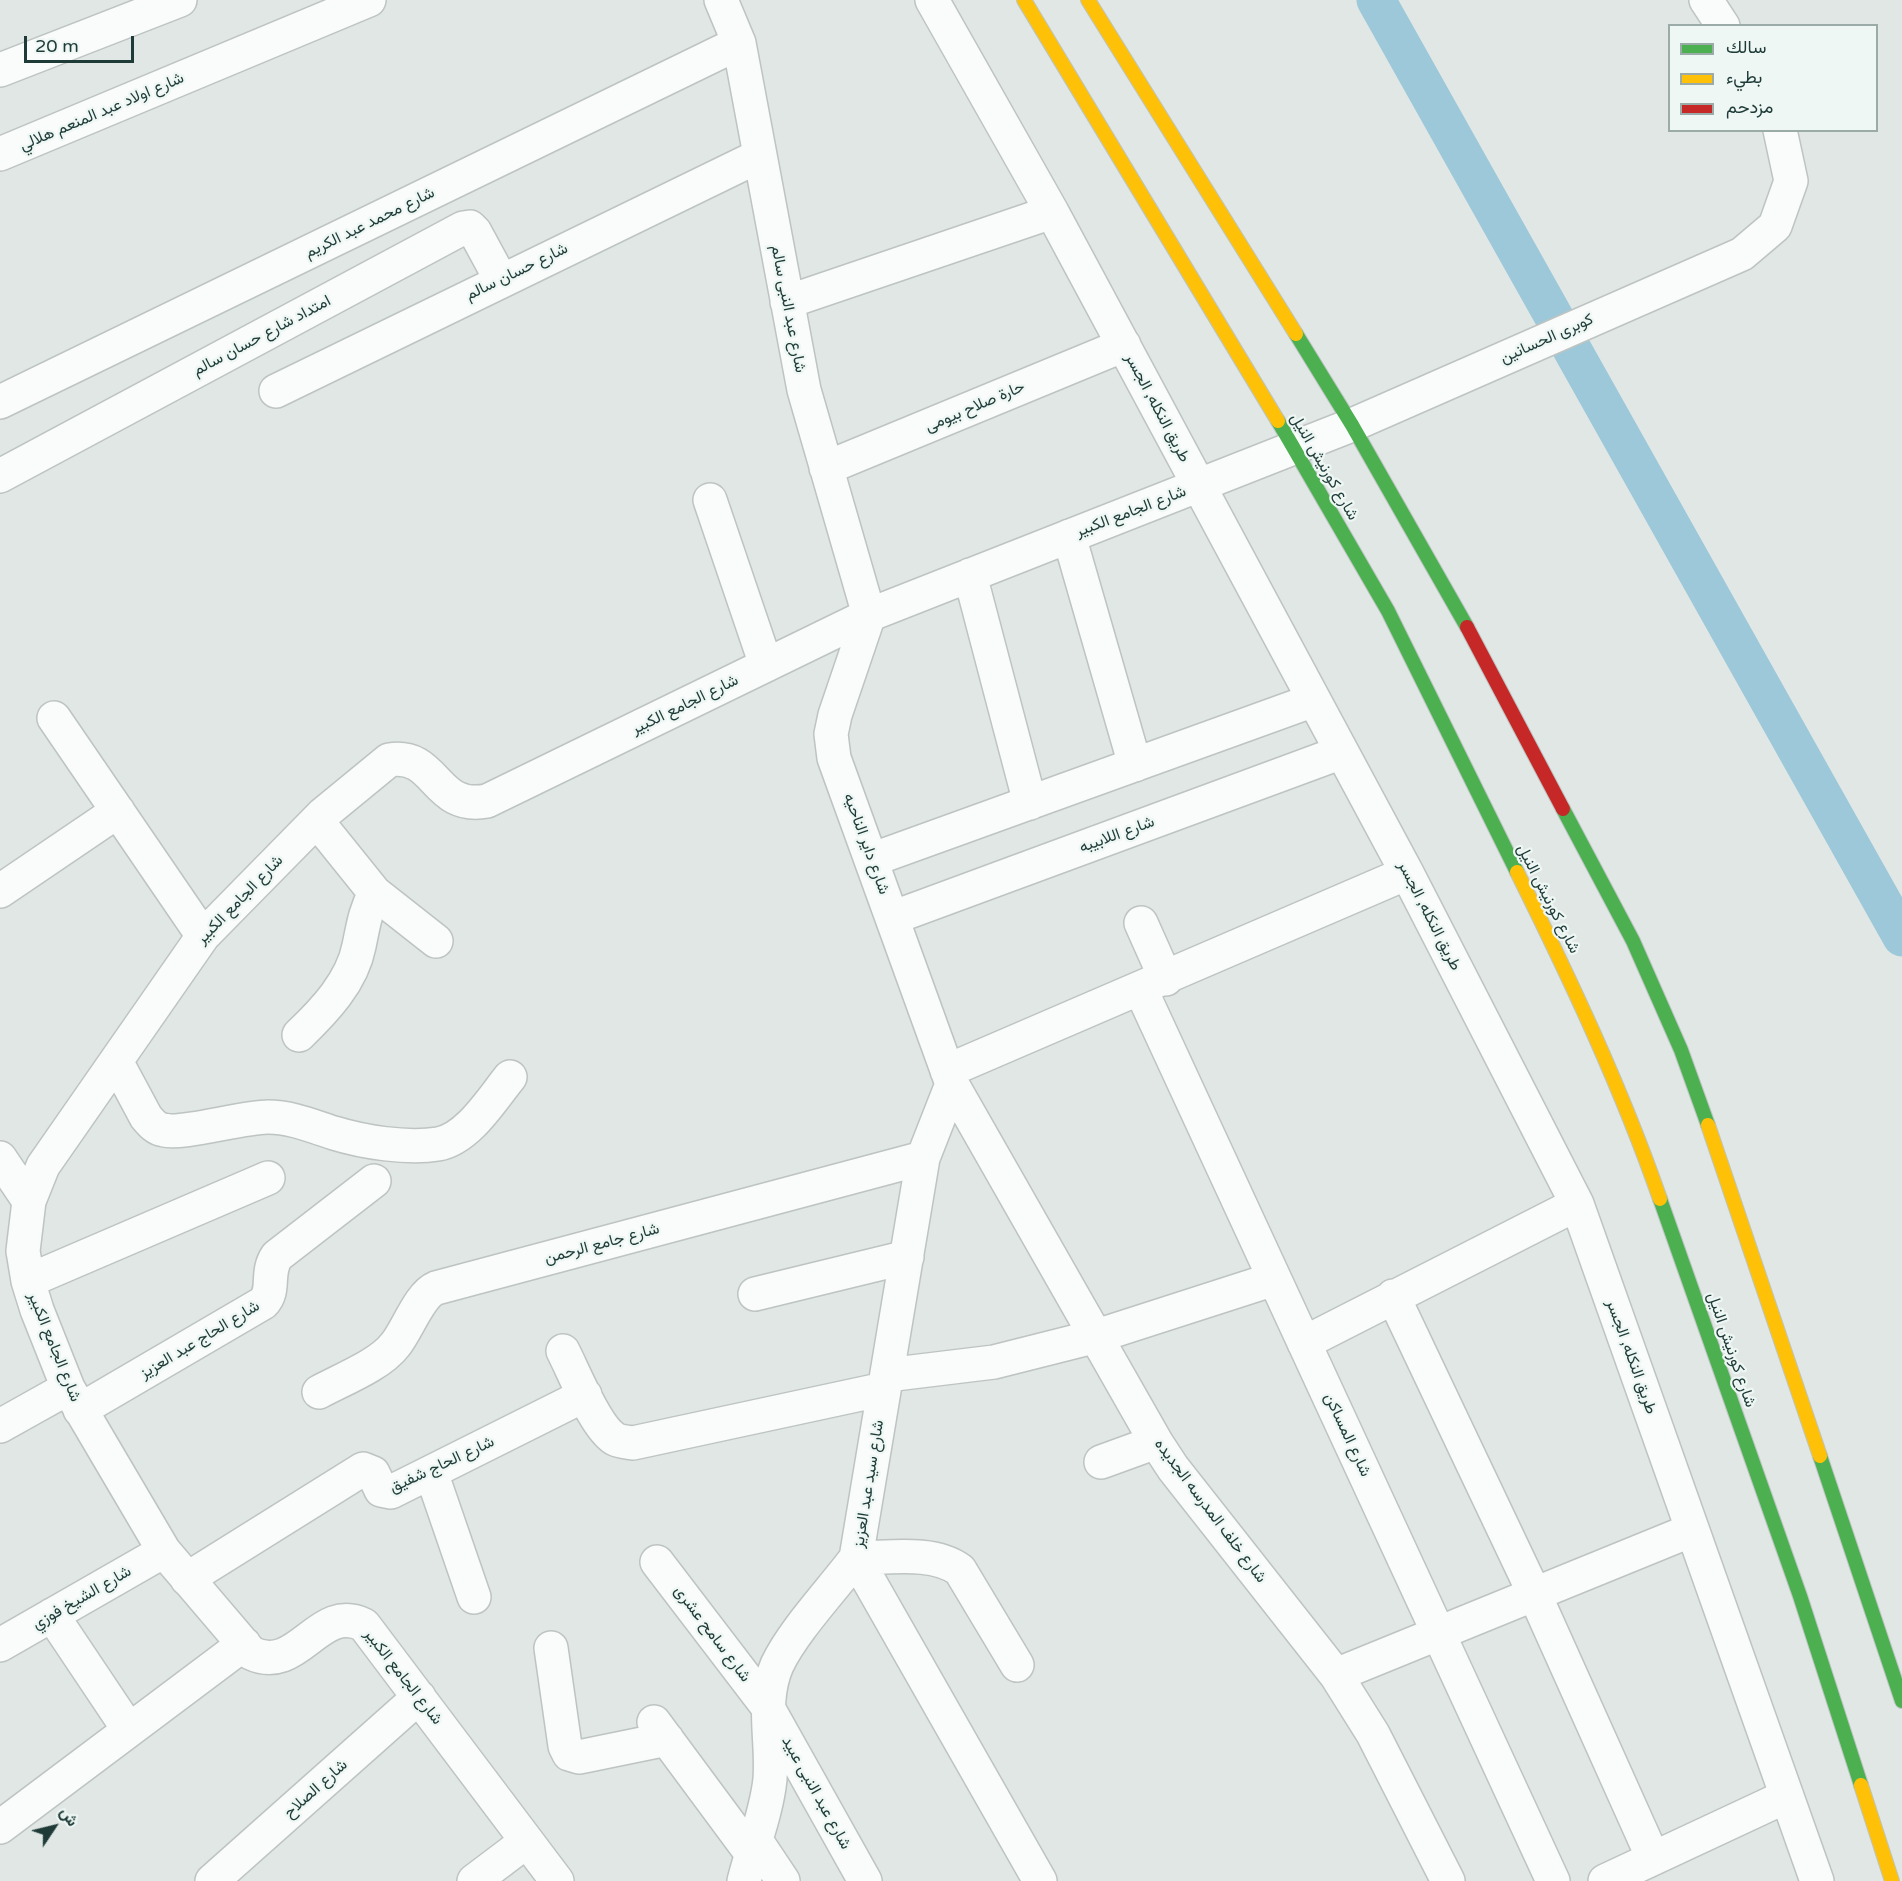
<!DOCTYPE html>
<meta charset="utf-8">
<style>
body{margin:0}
#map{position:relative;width:1902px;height:1881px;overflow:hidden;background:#e0e7e5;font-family:"Varela Round",Vazirmatn,sans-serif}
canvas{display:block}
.legend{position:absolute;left:1668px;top:24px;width:210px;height:108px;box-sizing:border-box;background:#eef7f4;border:2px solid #9baca8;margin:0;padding:8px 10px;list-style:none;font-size:18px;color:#1e3b37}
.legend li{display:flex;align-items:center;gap:12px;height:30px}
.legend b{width:30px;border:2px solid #9baca8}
.north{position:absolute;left:24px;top:1797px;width:60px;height:60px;-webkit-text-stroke:4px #eef7f4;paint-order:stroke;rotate:55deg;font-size:16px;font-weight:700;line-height:24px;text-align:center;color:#1e3b37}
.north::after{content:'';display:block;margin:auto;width:21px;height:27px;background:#1e3b37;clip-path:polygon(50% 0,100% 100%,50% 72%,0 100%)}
.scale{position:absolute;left:24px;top:36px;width:110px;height:27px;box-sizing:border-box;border:3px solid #1e3b37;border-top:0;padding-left:8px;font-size:18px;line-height:21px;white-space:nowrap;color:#1e3b37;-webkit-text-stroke:4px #eef7f4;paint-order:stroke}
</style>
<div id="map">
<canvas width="1902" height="1881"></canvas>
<ul class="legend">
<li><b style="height:8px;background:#4caf50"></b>سالك</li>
<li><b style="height:8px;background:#ffc107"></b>بطيء</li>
<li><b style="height:8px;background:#c62828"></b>مزدحم</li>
</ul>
<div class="north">ش</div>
<div class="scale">20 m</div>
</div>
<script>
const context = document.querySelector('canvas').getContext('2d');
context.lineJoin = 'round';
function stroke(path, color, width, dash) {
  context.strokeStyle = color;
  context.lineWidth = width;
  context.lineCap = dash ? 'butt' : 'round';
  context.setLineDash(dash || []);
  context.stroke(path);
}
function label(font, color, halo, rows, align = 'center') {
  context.font = font + ' "Varela Round",Vazirmatn,sans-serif';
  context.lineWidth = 4.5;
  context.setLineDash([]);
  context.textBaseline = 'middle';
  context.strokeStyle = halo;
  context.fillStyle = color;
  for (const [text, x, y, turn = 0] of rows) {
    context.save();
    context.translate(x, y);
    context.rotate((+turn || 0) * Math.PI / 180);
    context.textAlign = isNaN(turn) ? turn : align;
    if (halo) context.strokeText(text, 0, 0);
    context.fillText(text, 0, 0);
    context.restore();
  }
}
stroke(new Path2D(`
 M1376 0 1902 937`), '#9dc8da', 39);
const street = new Path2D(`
 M721 0 739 43 804 390 869 615 835 715 831 734 834 758 952 1084 1156 1442 1173 1468 1336 1675 1373 1734 1448 1881
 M932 0 1052 212 1407 873 1577 1204 1817 1881
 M1706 0 1723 26
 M0 70 180 0
 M0 154 369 0
 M787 302 1052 212
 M276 391 759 156
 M0 402 739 43
 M826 468 1124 345
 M0 476 463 228 470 227 475 232 501 280
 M710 500 766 665
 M1069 536 1135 765
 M970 575 1030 803
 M54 718 203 936
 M317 821 375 893 436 941
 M871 860 1314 700
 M0 891 118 811
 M892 918 1342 752
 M1141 923 1166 979
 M1141 990 1553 1881
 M299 1035C324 1011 352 982 359 946 363 927 365 911 375 893
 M116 1061 146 1117C151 1123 156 1129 164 1130 182 1135 242 1117 268 1117 291 1117 312 1126 334 1133 363 1142 407 1149 438 1144 468 1139 492 1099 510 1077
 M947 1071 1407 873
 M952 1084 923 1158 856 1558 1040 1881
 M0 1158 29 1201
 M28 1281 268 1178
 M755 1294 907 1257
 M1393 1296 1534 1593 1653 1858
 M1304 1343 1577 1204
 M563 1351C574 1372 595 1427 615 1439 621 1442 627 1442 633 1443L884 1389
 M887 1375 994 1362 1097 1336 1274 1279
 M319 1392C341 1380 380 1365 395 1345 407 1331 419 1295 436 1288L923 1158
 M80 1410 263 1303C276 1290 265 1273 277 1256L374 1181
 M0 1426 68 1388
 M1101 1462 1156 1442
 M431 1472 474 1597
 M657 1562 767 1706 865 1881
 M187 1579 363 1469 373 1473 381 1490 391 1492 585 1395
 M52 1615 129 1730
 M0 1645 164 1551
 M551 1648 565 1746 569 1754 579 1757 667 1739
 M1336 1675 1692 1530
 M654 1722 751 1853
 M0 1827 244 1644
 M755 1839 783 1881
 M212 1881 419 1697
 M474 1881 527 1841
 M557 1881 364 1625C318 1602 299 1676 251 1653L164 1551 68 1388 37 1310 28 1281 23 1251 29 1201 43 1166 203 936 322 815 389 760C438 752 433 811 487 801L869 615 1352 425 1742 254 1775 226 1791 181 1780 130
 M744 1881C752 1849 767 1811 770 1779 773 1740 761 1702 777 1665 793 1631 832 1590 856 1558 888 1558 933 1550 960 1570L1017 1665
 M1605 1881 1787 1796`);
const fast = new Path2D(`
 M1296 334 1352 425 1467 627
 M1278 421 1388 611 1517 872
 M1563 809 1633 941 1681 1050 1708 1125
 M1660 1199 1800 1596 1861 1785
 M1820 1456 1902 1701`);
const slow = new Path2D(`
 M1024 0 1278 421
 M1088 0 1296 334
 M1517 872C1570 979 1621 1087 1660 1199
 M1708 1125 1820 1456
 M1861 1785 1892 1881`);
const jam = new Path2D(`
 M1467 627 1563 809`);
stroke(street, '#bdc4c2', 36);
stroke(fast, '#bdc5c3', 16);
stroke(slow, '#bdc5c3', 16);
stroke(jam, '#bdc5c3', 16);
stroke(street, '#fafbfb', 33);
stroke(fast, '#4caf50', 14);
stroke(slow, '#ffc107', 14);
stroke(jam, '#c62828', 14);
label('16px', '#1e3b37', '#eef7f4', [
 ["شارع اولاد عبد المنعم هلالي",102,112,-23],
 ["شارع محمد عبد الكريم",370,223,-26],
 ["شارع حسان سالم",517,272,-26],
 ["شارع عبد النبى سالم",788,309,79],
 ["امتداد شارع حسان سالم",262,336,-28],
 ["كوبرى الحسانين",1547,339,-24],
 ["حارة صلاح بيومى",975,407,-23],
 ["طريق النكله, الجسر",1157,408,62],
 ["شارع كورنيش النيل",1324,467,60],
 ["شارع الجامع الكبير",1131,512,-21],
 ["شارع الجامع الكبير",685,705,-26],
 ["شارع اللابيبه",1117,835,-20],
 ["شارع داير الناحيه",866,844,70],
 ["شارع كورنيش النيل",1548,899,63],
 ["شارع الجامع الكبير",240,900,-46],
 ["طريق النكله, الجسر",1429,916,63],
 ["شارع جامع الرحمن",602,1244,-15],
 ["شارع الحاج عبد العزيز",200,1340,-31],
 ["شارع الجامع الكبير",54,1347,68],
 ["شارع كورنيش النيل",1731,1350,71],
 ["طريق النكله, الجسر",1631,1357,70],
 ["شارع المساكن",1347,1435,65],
 ["شارع الحاج شفيق",442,1465,-25],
 ["شارع سيد عبد العزيز",869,1484,-81],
 ["شارع خلف المدرسه الجديده",1210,1511,53],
 ["شارع الشيخ فوزي",82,1598,-30],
 ["شارع سامح عشرى",712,1634,53],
 ["شارع الجامع الكبير",403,1677,52],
 ["شارع الصلاح",316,1789,-42],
 ["شارع عبد النبى عبيد",816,1793,61]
]);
</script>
